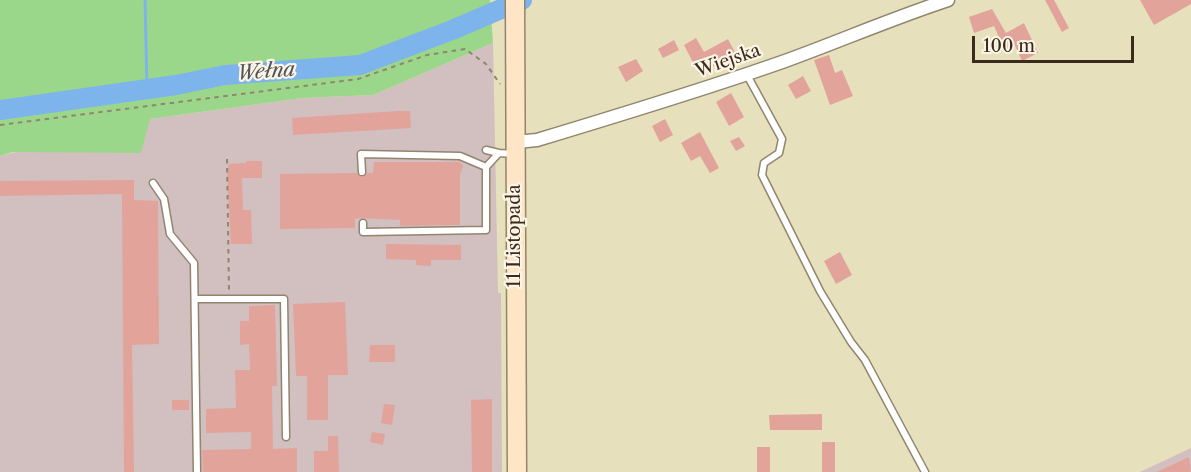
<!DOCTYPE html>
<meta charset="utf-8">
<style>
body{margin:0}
#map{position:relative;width:1191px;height:472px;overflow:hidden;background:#e7e0bc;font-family:"Libre Caslon Text",serif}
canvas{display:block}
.scale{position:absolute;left:972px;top:36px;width:162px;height:27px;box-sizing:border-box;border:3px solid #3b2a1e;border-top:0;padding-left:8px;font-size:18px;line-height:21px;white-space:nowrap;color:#3b2a1e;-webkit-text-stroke:4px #fcf5e5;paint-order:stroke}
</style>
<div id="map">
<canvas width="1191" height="472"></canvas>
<div class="scale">100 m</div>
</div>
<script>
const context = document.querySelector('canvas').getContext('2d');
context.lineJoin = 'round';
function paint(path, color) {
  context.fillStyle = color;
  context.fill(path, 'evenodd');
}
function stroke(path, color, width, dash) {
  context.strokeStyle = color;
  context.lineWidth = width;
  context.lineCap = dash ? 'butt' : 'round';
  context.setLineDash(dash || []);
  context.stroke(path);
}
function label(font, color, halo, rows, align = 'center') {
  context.font = font + ' "Libre Caslon Text",serif';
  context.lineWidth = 4.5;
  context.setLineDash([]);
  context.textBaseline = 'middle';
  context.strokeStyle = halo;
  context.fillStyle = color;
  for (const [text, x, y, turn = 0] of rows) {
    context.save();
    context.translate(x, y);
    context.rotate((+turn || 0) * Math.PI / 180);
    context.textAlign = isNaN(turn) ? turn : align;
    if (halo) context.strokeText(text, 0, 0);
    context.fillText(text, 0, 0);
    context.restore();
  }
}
paint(new Path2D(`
 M493 43 498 293H501L502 472H0V156L150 119 302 98 373 95Z
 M1191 448V472H1140Z`), '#d2bfc0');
paint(new Path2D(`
 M0 0H490L493 43 373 95 302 98 150 119 141 153 13 152 0 156Z`), '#9bd78b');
stroke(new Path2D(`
 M145 0 147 89`), '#7db4ec', 3);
stroke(new Path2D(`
 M0 110 176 85 225 75 360 65 452 30 522 0`), '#7db4ec', 20);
paint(new Path2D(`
 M1045 0H1054L1069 28 1062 32Z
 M1140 0H1191V4L1154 25Z
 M992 9 1006 33 1024 23 1038 53 1022 61 1012 39 1009 41 1012 48 1005 51 994 26 974 33 969 17Z
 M696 38 704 52 728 39 738 58 725 64 723 61 699 74 684 45Z
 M674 40 679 50 663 58 658 49Z
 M829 55 835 73 842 70 853 96 830 105 814 60Z
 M636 59 643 71 626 82 618 67Z
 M803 76 811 91 796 99 788 85Z
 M731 93 744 117 729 126 716 102Z
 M399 111H410L411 128 293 135 292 118Z
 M665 119 673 135 660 142 652 126Z
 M700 132 719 168 710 173 700 156 691 161 681 143Z
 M739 137 745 146 736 151 730 141Z
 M246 161H262V178H242L243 210H251L252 244H231L227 171 229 164 246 163Z
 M374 162H460L463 166 460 174V225L400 226V220L362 218 355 219V228L280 229V174L357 173 363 177 367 173H373Z
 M134 180V200L158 201 159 344 132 345 134 472H124L122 194 0 196V181Z
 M386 244 461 245V260H431V266L416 265V260L386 259Z
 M840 252 852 275 836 284 824 261Z
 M345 302 348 375H328V420H307V376H296L293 304Z
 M275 305 277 386H272L273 449 297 448V472H203L202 450 251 449V432L206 433V409L236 408 235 370H250L249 344 240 345V321H249V306Z
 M370 345H395V362H369Z
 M492 399V472H472L471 400Z
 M172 400H189V410H172Z
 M384 404 395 405 392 425 381 423Z
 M822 414V430H770L769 415Z
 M372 432 385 434 383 445 370 442Z
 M328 436H338L339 472H314V451H328Z
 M822 442H835V472H822Z
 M757 447H770V472H757Z
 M1189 457 1191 472H1157Z`), '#e2a39b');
const service = new Path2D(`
 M747 75 782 139 779 153 764 163 762 175 820 291 851 342 865 360 925 472
 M486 150 499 153
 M486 167 499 153 514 154
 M362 172 361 154 460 156 486 167V230L363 232V223
 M153 183 164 199 170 234 194 263 197 472
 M195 299H284L286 437`);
const minor = new Path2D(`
 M516 142 537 140C620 115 703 90 785 61 840 41 893 18 948 0`);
const secondary = new Path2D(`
 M515 0 517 472`);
stroke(service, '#91856d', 9);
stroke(minor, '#91856d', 15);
stroke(secondary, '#91856d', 21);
stroke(new Path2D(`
 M0 125 358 79 427 55 465 49 486 64 500 84
 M227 159 229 291`), '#91856d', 2, [4.5, 4.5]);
stroke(service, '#fff', 6);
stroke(minor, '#fff', 12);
stroke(secondary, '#fde5c5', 18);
label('18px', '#3b2a1e', '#fcf5e5', [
 ["Wiejska",728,61,-19],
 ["11 Listopada",515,236,-90]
]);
label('italic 20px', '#4f535c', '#fcf5e5', [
 ["Wełna",266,72,-4]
]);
</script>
